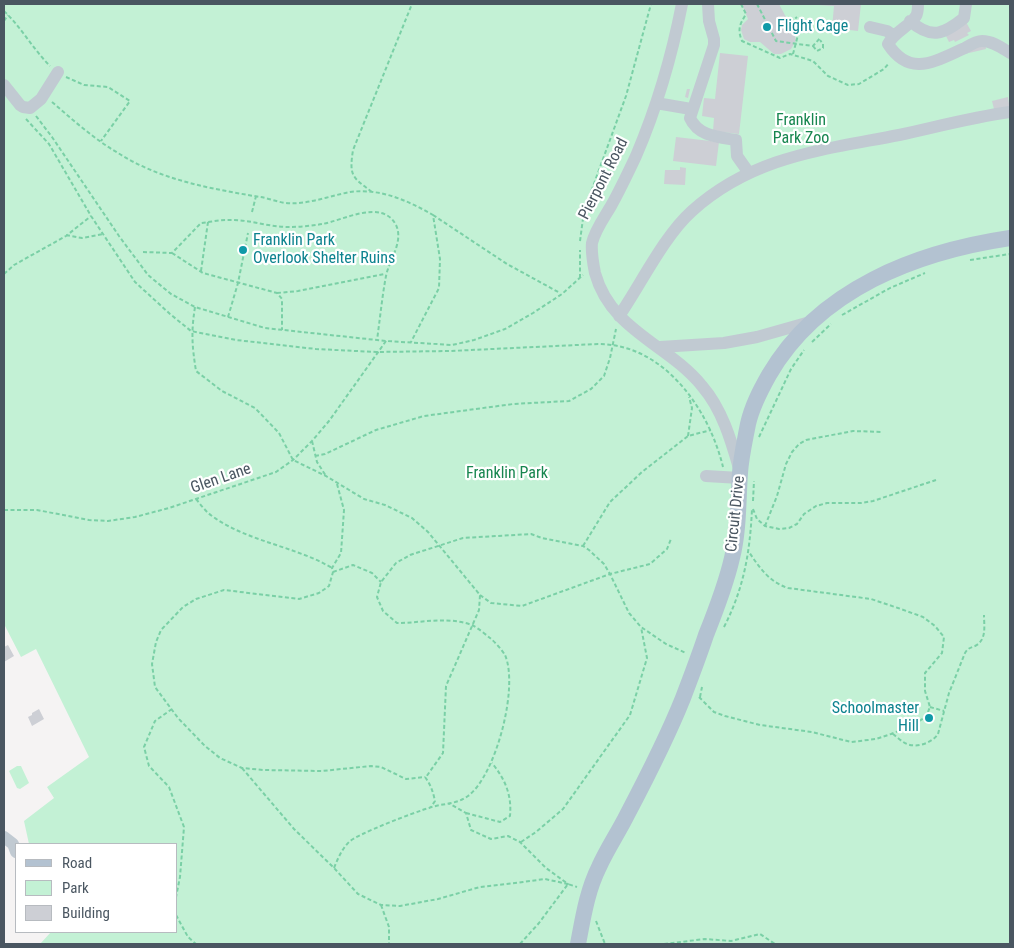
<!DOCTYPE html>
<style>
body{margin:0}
#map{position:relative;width:1014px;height:948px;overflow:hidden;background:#f5f3f3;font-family:"Roboto Condensed",sans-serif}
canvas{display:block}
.frame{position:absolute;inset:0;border:5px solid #4a5661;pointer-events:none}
.legend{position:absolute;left:15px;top:843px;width:162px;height:90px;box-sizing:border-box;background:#fff;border:1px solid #b7bbc0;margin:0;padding:6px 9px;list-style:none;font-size:15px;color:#4a5661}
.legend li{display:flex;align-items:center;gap:10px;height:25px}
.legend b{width:25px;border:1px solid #b7bbc0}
</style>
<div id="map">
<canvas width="1014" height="948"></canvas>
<div class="frame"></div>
<ul class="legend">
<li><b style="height:6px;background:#b3c2d1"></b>Road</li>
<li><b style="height:14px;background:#c3f1d5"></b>Park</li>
<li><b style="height:14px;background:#cdcfd5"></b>Building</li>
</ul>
</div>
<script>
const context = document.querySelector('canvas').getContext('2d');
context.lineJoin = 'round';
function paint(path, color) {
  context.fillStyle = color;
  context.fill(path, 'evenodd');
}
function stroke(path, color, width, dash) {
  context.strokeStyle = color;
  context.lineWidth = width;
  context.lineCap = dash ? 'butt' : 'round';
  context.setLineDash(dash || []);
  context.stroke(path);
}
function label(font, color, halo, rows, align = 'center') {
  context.font = font + ' "Roboto Condensed",sans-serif';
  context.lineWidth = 4.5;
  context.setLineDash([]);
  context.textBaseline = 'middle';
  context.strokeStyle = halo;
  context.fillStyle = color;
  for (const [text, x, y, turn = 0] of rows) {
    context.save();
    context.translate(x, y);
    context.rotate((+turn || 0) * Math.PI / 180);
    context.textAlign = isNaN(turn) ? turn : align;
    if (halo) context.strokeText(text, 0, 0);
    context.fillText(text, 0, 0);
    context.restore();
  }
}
paint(new Path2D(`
 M4 4H1010V944H40L51 932H176V844H29L24 821 54 798 47 787 89 757 36 649 21 657 4 624Z
 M17 766H21L29 783 20 789 17 788 9 771Z`), '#c3f1d5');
paint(new Path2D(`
 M742 4H779L794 32 796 40 791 49 781 54H774L760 42H750L744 39 741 30 742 25 748 19Z
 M819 4H861L858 31 832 28 834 6 819 5Z
 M966 22 971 31 967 33 969 35 955 42 954 40 949 42 945 34Z
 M985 44 986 49 969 53 968 48Z
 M720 53 748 56 739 134 713 131 714 118 702 116 704 98 715 99Z
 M687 89H690L688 98 685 97Z
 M1008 97 1010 110 995 113 992 101Z
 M676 137 719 142 716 166 673 161Z
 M680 167 686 168 685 185 664 184 665 170H680Z
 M8 645 14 656 4 662V647Z
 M39 709 44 719 32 726 28 717 32 715V713Z`), '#cdcfd5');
stroke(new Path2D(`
 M741 4 746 14C740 24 737 29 742 41L780 58 790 54 813 61 828 76 848 85 859 84 884 69 889 63
 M4 11C21 27 33 49 50 66
 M4 21 8 15
 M813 46 817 51 823 48V44L820 40
 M793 54 798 35 792 21 797 17
 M66 77 84 85 108 87 130 101 101 141
 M52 102C73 120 94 139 118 153 160 180 212 189 260 197 268 198 277 202 286 203 307 205 329 196 350 192 379 188 407 200 433 215L440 259 439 288 411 342
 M36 116 52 137 119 236 148 275 171 294 195 307 265 328 386 341 452 345 474 340 505 329 533 313 562 294 583 275
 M26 119 49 144 91 216 135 282 170 314 191 331 236 340 316 349 376 352 450 351 598 344C664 344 709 409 723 467
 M372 192C352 177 349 176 353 150L412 4
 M252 212 256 196
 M433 215 507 264 560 293
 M66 235 82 238 103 234
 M580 241 584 211 626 96 651 4
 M143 252 172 253 201 223C210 222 219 220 228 220 248 219 268 227 288 227 299 227 311 226 322 224 342 221 382 198 396 225 404 242 389 260 386 276 382 297 380 319 377 340
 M172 253 203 273 277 293 282 299V330
 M970 260 1010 254
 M201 271 208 222
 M4 274 14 265 66 236 91 216
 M580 278V250
 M277 293 298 291 385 274
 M195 307C191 332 192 346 196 371L222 391 255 408 279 433 293 460 326 476 364 499 385 505 412 518 428 532 480 595 479 610 446 686 443 753 426 777
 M842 315 890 288 925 273
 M228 317 238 283 248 233
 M812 342 831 324
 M688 436 692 408 689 397
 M759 437 791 369 804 350
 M312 441 317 462 326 476
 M315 456 325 454 376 430 424 416 513 404 569 401 591 389 604 376 610 358 616 329
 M337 484 344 510 341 553 332 568 333 572 329 586 319 593 299 599 224 590 196 599 183 607 161 630 156 642 152 664 155 687 178 718 205 746 220 758 242 768 263 770 322 771 371 766 381 767 406 779 425 777
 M196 499C201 505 206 512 212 516 248 542 295 546 332 568
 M753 501 754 481
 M753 509 757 519 765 526 779 529 789 528 797 524 804 514 816 506 827 503H861L873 501 936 480
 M4 510H37L89 520 108 521 135 517 169 508 276 472 293 460 312 441 329 421 386 341
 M765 526 777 496 786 464 792 452 799 444 806 440 853 431 882 432
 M583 546 610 502 642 472 688 436 711 430
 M333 572 353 565 372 573 381 582
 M480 595 491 603 522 606 610 574 650 564 667 549 671 539
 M724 627C744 588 750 552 752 509
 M699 697 714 712 725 716 760 725 812 732 851 742 876 739 891 734 909 727 926 717 930 707 925 691V673L942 653 944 637 935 626 923 617 898 608 871 599 788 588C769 582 759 567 749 552
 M700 697 702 687
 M930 707 944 711
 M172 709 155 721 144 747 149 766 169 787 184 827 180 877 176 897
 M893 734C897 737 902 742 907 744 917 748 932 743 938 734L949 693 965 653C968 648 970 648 975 646 987 640 984 626 984 615
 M242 768 294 829 334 868 358 894 381 905 400 906 438 899 480 887 523 882 545 879 568 884 546 868 520 842 508 836 491 839 471 830 466 813 450 804
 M425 777C431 785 433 792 435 801L431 807
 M466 813 500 822 510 816C512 795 505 779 492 763
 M521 842 536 832 563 809 630 715 647 658 641 627
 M334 868C338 858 342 849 349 842 357 834 415 812 429 808 442 803 456 805 468 796 496 775 519 687 505 655 502 650 495 642 490 638 485 634 478 628 472 625 447 616 422 623 397 623L383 611 377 597 381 582 396 563 410 555 463 538 531 534 542 538 583 546 589 550 604 564 610 574 629 613 641 627 666 644 686 653
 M381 905 389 927V944
 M176 915 188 937 196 944
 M596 921 605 944
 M520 944 539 923 568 884 577 887
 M664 944 705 939 731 941 760 934 775 944
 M926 944H927`), '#7ad0a6', 2, [4, 2.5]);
stroke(new Path2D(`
 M682 4C672 55 657 107 636 156 628 173 620 190 611 206 604 218 595 230 592 243 591 253 593 263 595 273 611 331 668 344 702 386 722 409 731 440 739 468
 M708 4 709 21 714 39V45L690 118C698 136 718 137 736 140L737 156 749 173
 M918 4C918 7 918 13 916 16 909 27 895 31 888 44 910 78 935 61 965 48 970 45 976 41 982 41 993 41 1002 48 1010 53
 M910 21C932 40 944 34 964 18L966 4
 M870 27 887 31 893 35
 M4 85 20 105 23 107 30 108 41 99 58 72
 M656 103 691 109
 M619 316C641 284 664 236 692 211 753 156 823 150 899 135 936 127 973 117 1010 112
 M660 347 724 343 757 337 810 322
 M706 476 740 478
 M4 837 13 844 16 852`), '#c1cad2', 12);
stroke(new Path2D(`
 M578 944C583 918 587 891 599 867 607 849 618 833 627 815 647 777 667 738 683 698 691 677 699 656 706 635 716 610 726 584 732 558 739 530 738 501 740 473 741 457 745 440 748 424 752 406 760 391 769 375 819 289 916 252 1010 238`), '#b3c2d1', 16);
stroke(new Path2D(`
 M757 4 776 41 813 46 820 38`), '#7ad0a6', 2, [4, 2.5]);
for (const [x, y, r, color] of [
 [767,27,5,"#0f9aa8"],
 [243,250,5,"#0f9aa8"],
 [929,718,5,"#0f9aa8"]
]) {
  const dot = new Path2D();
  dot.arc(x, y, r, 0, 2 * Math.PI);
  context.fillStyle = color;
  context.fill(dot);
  stroke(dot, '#fff', 2);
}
label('16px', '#0d838f', '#fff', [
 ["Flight Cage",777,27],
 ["Franklin Park",253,241],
 ["Overlook Shelter Ruins",253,259],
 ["Schoolmaster",919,709,"right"],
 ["Hill",919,727,"right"]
], 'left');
label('16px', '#17864f', '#fff', [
 ["Franklin",801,121],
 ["Park Zoo",801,139],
 ["Franklin Park",507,474]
]);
label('16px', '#4a5661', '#fff', [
 ["Pierpont Road",604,179,-63],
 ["Glen Lane",221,479,-19],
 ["Circuit Drive",736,514,-84]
]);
</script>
